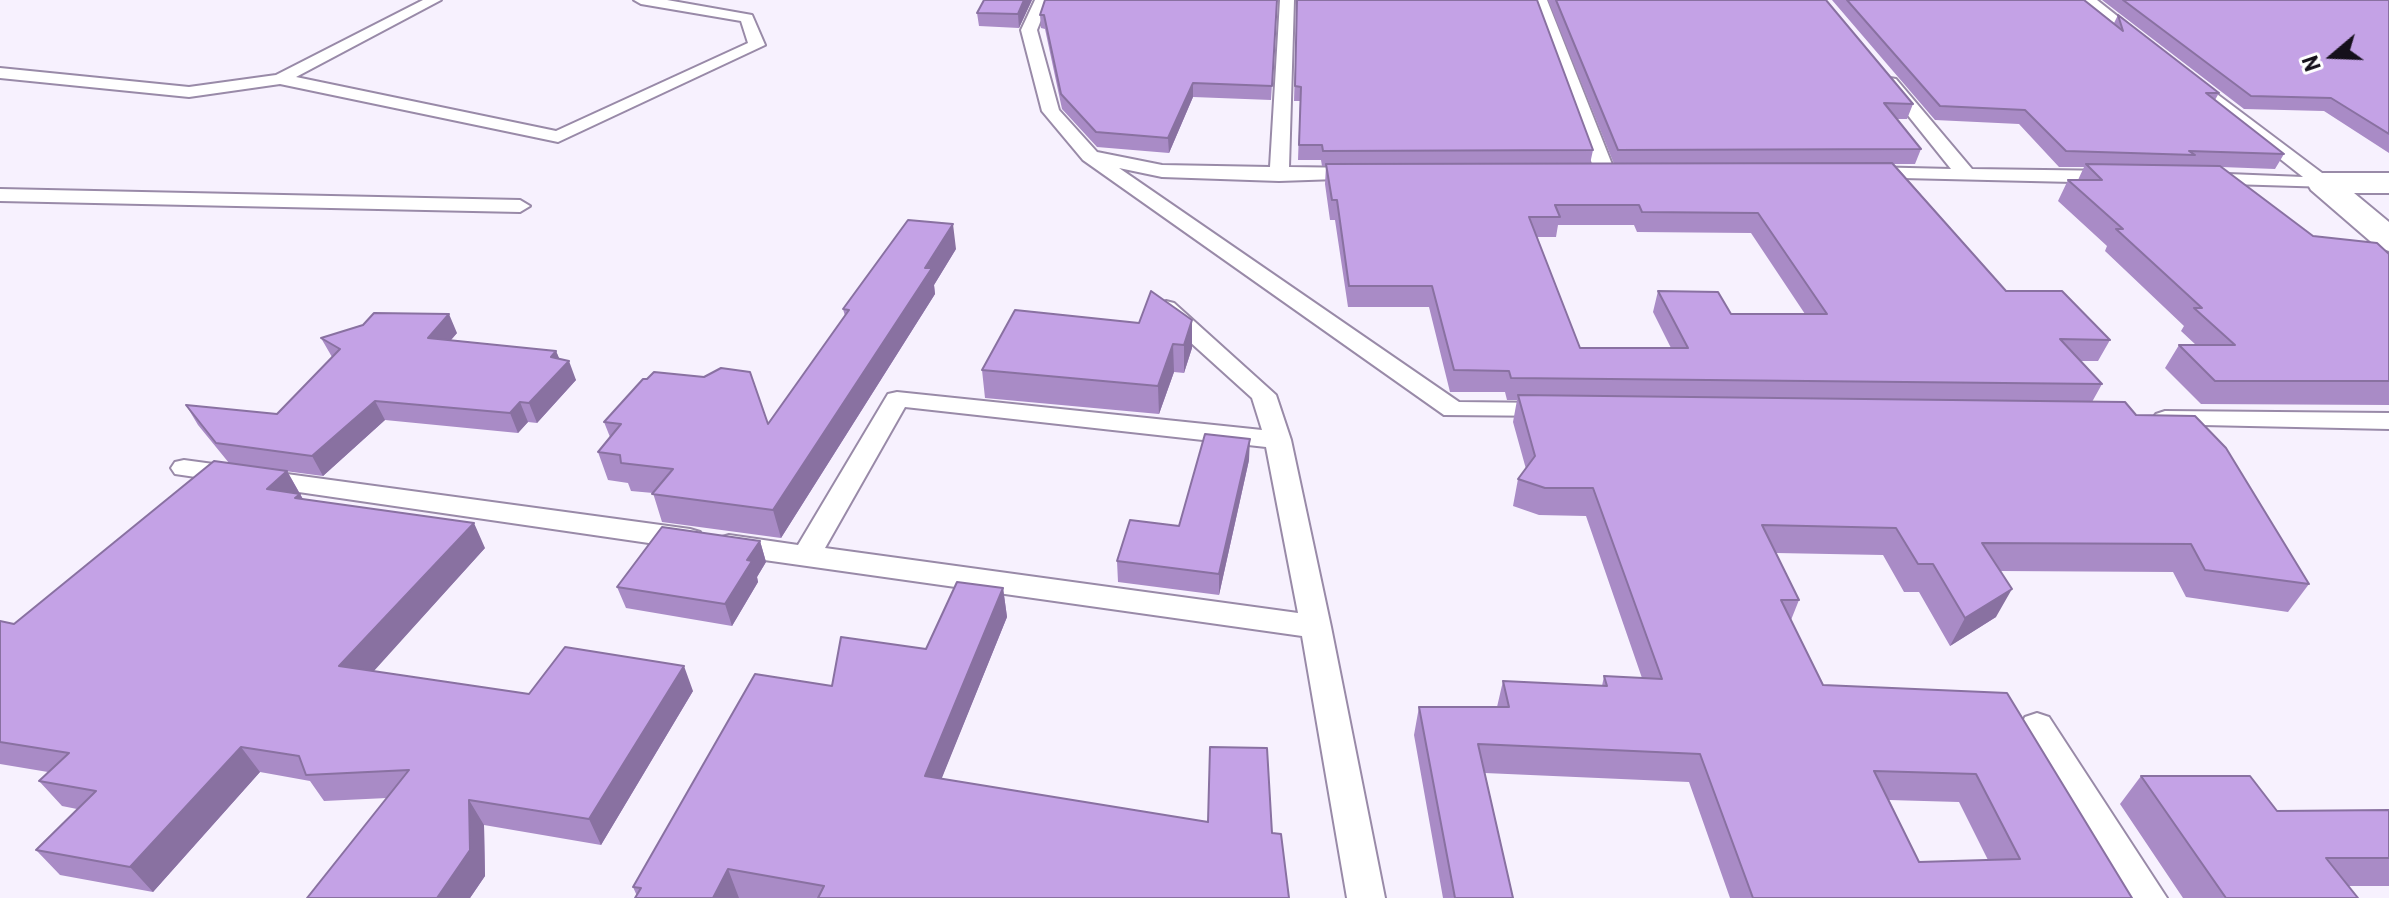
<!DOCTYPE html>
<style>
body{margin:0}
#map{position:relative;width:2389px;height:898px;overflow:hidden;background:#f7f1fe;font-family:Barlow,sans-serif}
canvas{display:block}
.north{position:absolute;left:2293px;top:16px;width:80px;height:80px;-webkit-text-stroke:6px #fff;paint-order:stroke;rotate:251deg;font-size:22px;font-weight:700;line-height:32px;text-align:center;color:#15101b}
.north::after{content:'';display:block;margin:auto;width:28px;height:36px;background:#15101b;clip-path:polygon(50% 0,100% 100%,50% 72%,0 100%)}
</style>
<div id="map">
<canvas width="2389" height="898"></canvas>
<div class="north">N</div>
</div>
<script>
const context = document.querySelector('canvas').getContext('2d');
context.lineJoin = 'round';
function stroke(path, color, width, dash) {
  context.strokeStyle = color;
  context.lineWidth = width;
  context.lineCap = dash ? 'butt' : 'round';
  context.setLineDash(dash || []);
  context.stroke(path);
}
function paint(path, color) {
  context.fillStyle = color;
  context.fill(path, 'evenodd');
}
const service = new Path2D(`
 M423 0H441L296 77 556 131 748 43 741 21 641 4 634 0H667L752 15 765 45 558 142 280 84 189 97 0 78V68L189 87 276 75Z
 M1035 0H1049L1037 30 1059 110 1097 152 1162 165 1270 167 1280 0H1294L1289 167 1360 168 1370 174 1367 178 1279 181 1162 177 1119 168 1459 402 1550 403 1559 406 1563 411 1559 416 1444 415 1083 160 1042 111 1021 30Z
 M1533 0H1547L1615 172 1612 176H1598L1595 172Z
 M2081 0H2097L2150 42 2148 45H2136Z
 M2189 73 2330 179 2333 183 2330 187 2196 183 2193 179 2196 175 2203 173 2303 177 2183 82 2181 78Z
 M1890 78 1896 79 1972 169 2116 171 2126 177 2116 183 1860 177 1857 173 1867 167 1951 169 1882 83Z
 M0 189 520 200 530 206 520 212 0 201Z
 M1166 301 1174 303 1276 395 1291 440 1331 627 1385 898H1347L1302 636 729 555 719 552 715 545 719 538 729 535 798 545 885 399 888 394 897 392 1262 430 1252 398 1158 313 1155 308ZM905 407 1266 447 1298 613 825 548Z
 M2165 411 2389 413V429L2156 424 2152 419 2156 414Z
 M184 460 690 529 700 532 704 539 700 546 690 549 175 474 171 468 175 462Z
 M2037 713 2049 717 2167 898H2127L2021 726 2025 717Z`);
const minor = new Path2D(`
 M2323 173H2389V193H2354L2389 222V251L2377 247 2311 190 2307 183 2311 176Z`);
stroke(service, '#998aa8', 4);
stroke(minor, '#998aa8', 4);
paint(service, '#fff');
paint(minor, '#fff');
paint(new Path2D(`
 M984 0H1032L1019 28 979 26 977 13Z
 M1277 0 1271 100 1193 97 1169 153 1097 147 1062 109 1045 29 1041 28 1040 15Z
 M1297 0 1593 150 1590 164H1614L1548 0H1826L1913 104 1907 119H1897L1921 149 1915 164H1894L2006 291 2110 340 2098 361H2080L2102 384 2092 402 2136 415 2309 584 2288 612 2186 597 2173 572 2000 571 1996 617 1950 646 1919 592H1904L1883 555 1776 553 1799 600 1791 620 1823 685 2007 693 2132 898H1730L1689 782 1485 773 1513 898H1443L1414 735 1419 707H1497L1503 681 1602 686 1604 676 1642 678 1586 516 1539 515 1513 506 1518 479 1526 469 1513 422 1517 400H1507L1505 392H1450L1429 307H1348L1335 220H1330L1325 184 1326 166H1322L1321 160H1298L1300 101H1294ZM1558 225H1634L1637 232 1751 233 1805 314H1731L1658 291 1653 312 1671 348H1580L1537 237H1556ZM1889 800 1959 802 1988 860 1919 862Z
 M1832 0H2084L2114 23 2118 15 2219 93 2215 100 2284 154 2275 169 2221 167 2313 236 2389 254V405L2201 404 2165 368 2179 345H2196L2181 331 2184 326 2105 251 2107 246 2058 201 2068 180H2078L2084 167H2059L2019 124 1935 120Z
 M2102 0H2389V153L2324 111 2244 109Z
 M956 249 934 285 935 294 781 538 662 522 653 493 631 491 628 483 608 480 598 452 610 437 604 422 768 424 845 316 843 309Z
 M1192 320V348L1184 373 1174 372 1159 414 985 398 982 370Z
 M457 333 451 340 556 351 559 359 576 380 537 423 528 422 518 433 385 420 323 476 270 469 287 471 303 499 485 548 373 671 529 694 693 691 601 845 484 825 485 876 470 898H307L387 798 324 801 310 781 260 772 153 892 60 875 36 850 77 809 62 806 39 781 48 772 0 764V621L14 624 229 463 198 425 186 405 277 414 332 357 321 338Z
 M1249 460 1219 595 1118 582 1117 561 1179 526Z
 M760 541 766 562 757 577 758 582 732 626 626 608 617 587Z
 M1003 588 1007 617 941 779 1272 833 1289 898H635L637 896 633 887 832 686 926 649Z
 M2141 776 2277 811 2389 810V886H2348L2358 898H2183L2120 804Z`), '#a98bc6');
paint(new Path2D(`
 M1024 0H1032L1019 28 1018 14Z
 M1193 83V97L1169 153 1168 138Z
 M953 224 956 249 934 285 935 294 781 538 773 510Z
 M449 314 457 333 436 357 428 338Z
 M1192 320V348L1184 373V345Z
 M1173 344 1174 372 1159 414 1158 386Z
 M556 351 563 367 569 361 576 380 537 423 529 403 551 357Z
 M375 401 385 420 323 476 312 456Z
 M520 402 528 422 518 433 510 413Z
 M1250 439 1249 460 1219 595V574Z
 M287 471 314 519 267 489Z
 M474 523 485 548 355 692 339 666Z
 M760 541 766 562 757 577 758 582 732 626 725 604 747 560Z
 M1003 588 1007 617 931 805 925 776Z
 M2012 589 1996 617 1950 646 1965 618Z
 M684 666 693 691 601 845 589 819Z
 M241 747 260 772 153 892 130 867Z
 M469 800 484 825 485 876 470 898H437Z
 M728 869 739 898H713Z`), '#8971a1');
const building = new Path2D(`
 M984 0H1024L1018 14 977 13Z
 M1045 0H1277L1272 86 1193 83 1168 138 1096 132 1061 94 1044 15H1040Z
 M1297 0H1537L1593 150 1323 151 1322 145H1299L1301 87 1295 86Z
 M1556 0H1826L1913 104 1884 103 1921 149 1618 150Z
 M1847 0H2084L2123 31 2118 15 2219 93H2206L2284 154 2189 151 2195 155 2066 151 2025 110 1940 106Z
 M2123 0H2389V134L2331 98 2251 96Z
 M1892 163 2006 291H2062L2110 340 2060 339 2102 384 1511 378 1509 371 1454 370 1432 286H1349L1337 200H1332L1326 164ZM1555 205H1639L1642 212 1758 213 1827 314H1731L1718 292 1658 291 1688 348H1580L1529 217H1560Z
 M2086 164 2220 166 2313 236 2377 243 2389 254V381H2215L2179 345H2235L2194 308H2202L2116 229H2123L2068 180H2102Z
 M908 220 953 224 925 268H932L773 510 652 494 673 469 621 463 620 455 598 452 621 424 604 422 643 379H647L654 372 704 377 721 368 750 372 768 424 849 310 843 309Z
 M1151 291 1192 320 1184 345 1173 344 1158 386 982 370 1015 310 1139 323Z
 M374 313 449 314 428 338 556 351 551 357 569 361 529 403 520 402 510 413 375 401 312 456 216 443 186 405 277 414 340 349 321 338 363 325Z
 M1518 395 2125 402 2136 415 2195 416 2226 448 2309 584 2205 570 2191 544 1982 543 2012 589 1965 618 1933 564H1918L1896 528 1762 525 1799 600H1781L1823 685 2007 693 2132 898H1753L1700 754 1478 744 1513 898H1455L1419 707H1509L1503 681 1607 686 1604 676 1662 679 1593 488H1545L1518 479 1535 456ZM1874 771 1976 774 2020 859 1919 862Z
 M1205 434 1250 439 1219 574 1117 561 1130 520 1179 526Z
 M214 461 287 471 267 489 300 494 295 498 474 523 339 666 529 694 565 647 684 666 589 819 469 800 470 850 437 898H307L409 770 306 775 299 756 241 747 130 867 36 850 96 791 39 781 69 753 0 742V621L14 624Z
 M662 527 760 541 747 560 752 561 725 604 617 587Z
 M957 582 1003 588 925 776 1208 822 1210 747 1267 748 1272 833 1281 834 1289 898H818L824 886 728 869 713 898H635L641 888 633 887 755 674 832 686 841 637 926 649Z
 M2141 776H2250L2277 811 2389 810V858H2326L2358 898H2226Z`);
paint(building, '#c4a2e6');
stroke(building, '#8971a1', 2);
</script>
